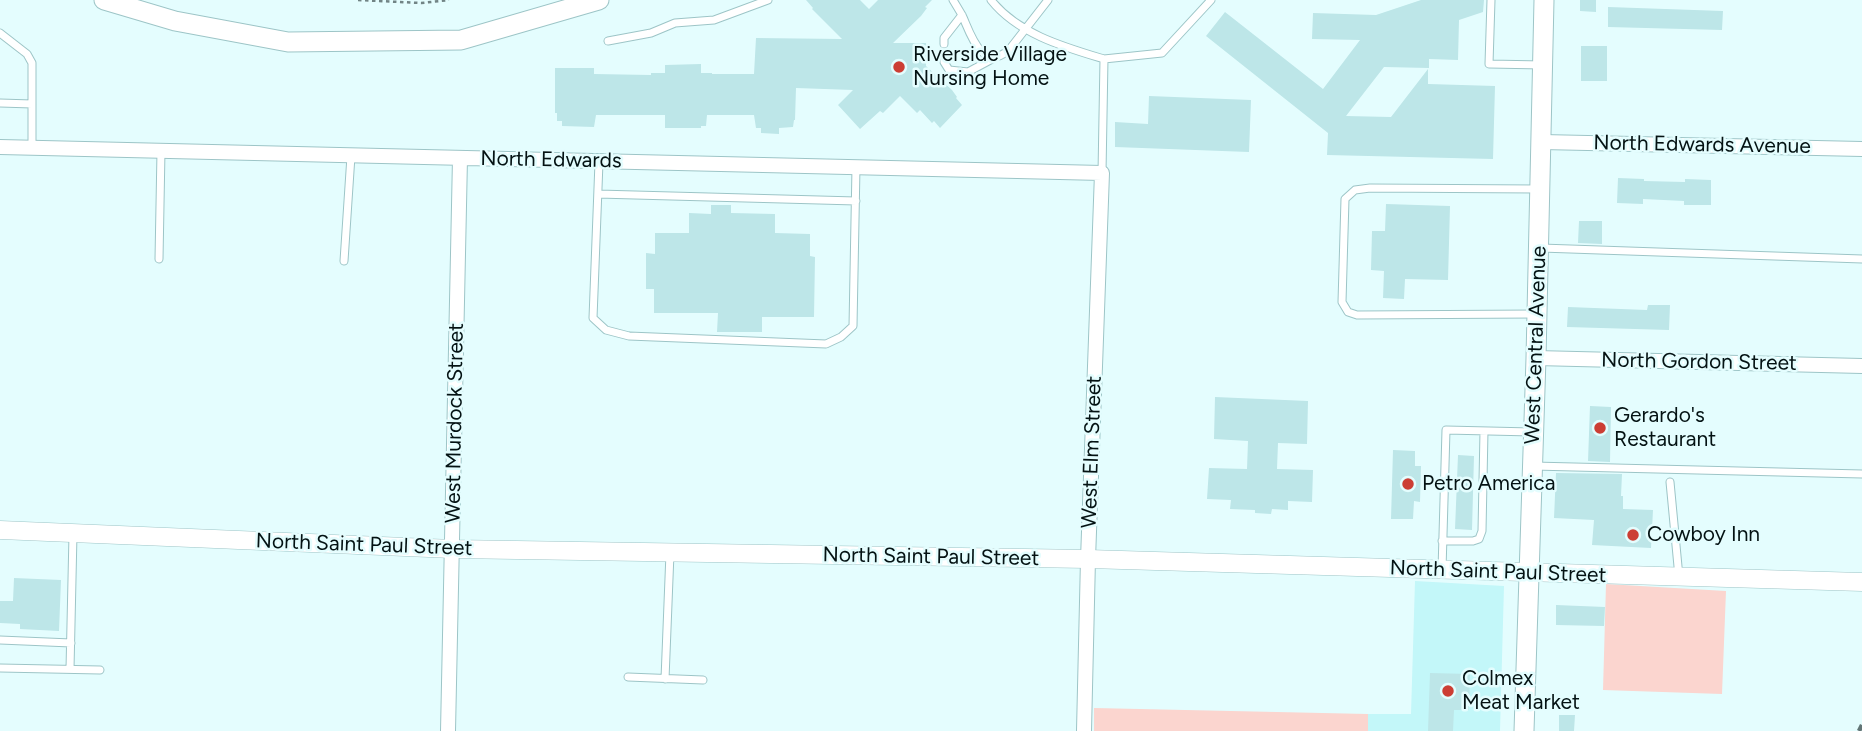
<!DOCTYPE html>
<style>
body{margin:0}
canvas{display:block;background:#e4fdfe}
</style>
<canvas width="1862" height="731"></canvas>
<script>
const context = document.querySelector('canvas').getContext('2d');
context.lineJoin = 'round';
function paint(path, color) {
  context.fillStyle = color;
  context.fill(path, 'evenodd');
}
function stroke(path, color, width, dash) {
  context.strokeStyle = color;
  context.lineWidth = width;
  context.lineCap = dash ? 'butt' : 'round';
  context.setLineDash(dash || []);
  context.stroke(path);
}
function label(font, color, halo, rows, align = 'center') {
  context.font = font + ' Figtree,sans-serif';
  context.lineWidth = 5;
  context.setLineDash([]);
  context.textBaseline = 'middle';
  context.strokeStyle = halo;
  context.fillStyle = color;
  for (const [text, x, y, turn = 0] of rows) {
    context.save();
    context.translate(x, y);
    context.rotate((+turn || 0) * Math.PI / 180);
    context.textAlign = isNaN(turn) ? turn : align;
    if (halo) context.strokeText(text, 0, 0);
    context.fillText(text, 0, 0);
    context.restore();
  }
}
paint(new Path2D(`
 M1415 581 1504 586 1500 731H1368V714H1411Z`), '#c3f7f9');
paint(new Path2D(`
 M1606 584 1726 591 1722 694 1603 690Z
 M1094 708 1368 714V731H1094Z`), '#fbd5cf');
paint(new Path2D(`
 M806 0H860L869 9 878 0H932L925 7 927 8 921 16 893 43H926V66L952 90 957 97 956 98 962 105 940 128 934 121 932 123 920 110 917 113 900 96 883 113 880 111 860 129 838 105 853 90 796 88 795 120H794L793 127 779 128V134L761 133V128H756L754 115H707L706 126H701V128H665V115H596L594 127 562 126V121H557V113H555V68H594V74L651 75V73H665V65L701 64V73H712V74H754L756 38 842 39 812 9 813 8Z
 M1421 0H1484L1483 12 1459 20 1458 60 1429 59V68L1384 67 1346 116 1391 117 1428 69V84L1495 86 1493 159 1327 155 1328 133 1206 36 1225 12 1323 89 1360 40 1312 39 1313 13 1376 15Z
 M1580 0H1596V12L1580 11Z
 M1608 7 1723 11 1722 30 1608 27Z
 M1581 46H1607V81H1581Z
 M1149 96 1251 100 1249 152 1115 147V122L1148 124Z
 M1618 178 1644 179V181L1685 182V179L1711 180V205H1684V201L1643 199V204L1617 203Z
 M1386 204 1450 206 1448 280 1405 279 1404 299 1383 298 1384 271 1371 270 1372 231H1385Z
 M711 205H731V213L775 214V233L810 234V256L815 257 814 317H762V332H717L718 313H654V289H646V253L655 254V233H689V213L711 214Z
 M1579 221H1602V244L1578 243Z
 M1648 305H1670L1669 330 1567 327 1568 307 1647 310Z
 M1215 397 1308 401 1307 444 1278 443 1277 469 1313 470 1312 502 1288 501V510L1272 509 1271 514 1255 513V510L1230 509 1231 500 1207 499 1209 468 1247 469 1248 441 1214 439Z
 M1590 406 1611 407 1610 462 1588 461Z
 M1393 450 1415 451V466H1421L1420 502 1414 501 1413 519H1391Z
 M1458 455 1474 456 1472 530 1455 529Z
 M1556 473 1622 474 1621 496H1623V509L1653 510 1651 548 1592 545 1594 520 1554 518Z
 M14 578 61 580 59 631 20 629V624L0 623V601H13Z
 M1556 605 1605 607 1604 626 1556 625Z
 M1430 673 1470 674 1469 710H1454L1453 731H1428Z
 M1559 715H1575L1574 731H1559Z`), '#bde6e8');
const service = new Path2D(`
 M953 0C956 5 959 10 962 15 970 32 981 73 1009 50L1048 0
 M991 0C1018 34 1064 47 1104 59L1102 173
 M1491 0 1489 64 1543 65
 M0 33 27 54 32 63V148
 M608 41 651 33 675 23 714 20 768 0
 M944 44V38L962 15
 M944 59V62L949 70 968 72 996 57
 M1104 59 1162 53 1211 0
 M0 103 32 104
 M599 162 593 318 606 330 629 336 826 344 841 337 853 326 856 167
 M598 194 856 201
 M1541 248 1862 259
 M159 259 161 151
 M344 261 351 156
 M1536 314 1357 315 1348 312 1342 302 1345 199 1355 190 1370 188 1537 189
 M1533 466 1862 474
 M1670 482 1679 577
 M1442 541H1473L1479 539 1482 531 1484 431
 M1442 570 1446 430 1532 432
 M0 640 71 643
 M0 668 100 670
 M70 669 73 534
 M628 677 703 680
 M665 679 670 553`);
const minor = new Path2D(`
 M1542 142 1862 149
 M0 147 1102 173 1088 559 1084 731
 M1536 358 1862 366
 M448 731 460 158`);
const tertiary = new Path2D(`
 M0 530 453 549 1088 559 1862 582`);
const secondary = new Path2D(`
 M104 0 175 21 288 42 461 40 599 0
 M1524 731 1536 358 1544 0`);
stroke(service, '#9dc5c7', 9);
stroke(minor, '#9dc5c7', 16);
stroke(tertiary, '#9dc5c7', 19);
stroke(secondary, '#9dc5c7', 21);
stroke(new Path2D(`
 M358 0 421 3 449 0`), '#718485', 2.5, [3.5, 3.5]);
stroke(service, '#fff', 7);
stroke(minor, '#fff', 14);
stroke(tertiary, '#fff', 18);
stroke(secondary, '#fff', 19);
stroke(new Path2D(`
 M1859 731 1862 725`), '#627576', 4.5, [9, 9]);
for (const [x, y, r, color] of [
 [899,67,7,"#cc3e34"],
 [1600,428,7,"#cc3e34"],
 [1408,484,7,"#cc3e34"],
 [1633,535,7,"#cc3e34"],
 [1448,691,7,"#cc3e34"]
]) {
  const dot = new Path2D();
  dot.arc(x, y, r, 0, 2 * Math.PI);
  context.fillStyle = color;
  context.fill(dot);
  stroke(dot, '#e4fdfe', 2.5);
}
label('21px', '#041213', '#e4fdfe', [
 ["Riverside Village",913,55],
 ["Nursing Home",913,79],
 ["Gerardo's",1614,416],
 ["Restaurant",1614,440],
 ["Petro America",1422,484],
 ["Cowboy Inn",1647,535],
 ["Colmex",1462,679],
 ["Meat Market",1462,703]
], 'left');
label('21px', '#041213', '#e4fdfe', [
 ["North Edwards Avenue",1702,145,1],
 ["North Edwards",551,160,1],
 ["West Central Avenue",1536,345,-88],
 ["North Gordon Street",1699,362,1],
 ["West Murdock Street",455,423,-89],
 ["West Elm Street",1092,452,-88],
 ["North Saint Paul Street",364,545,2],
 ["North Saint Paul Street",931,557,1],
 ["North Saint Paul Street",1498,572,2]
]);
</script>
